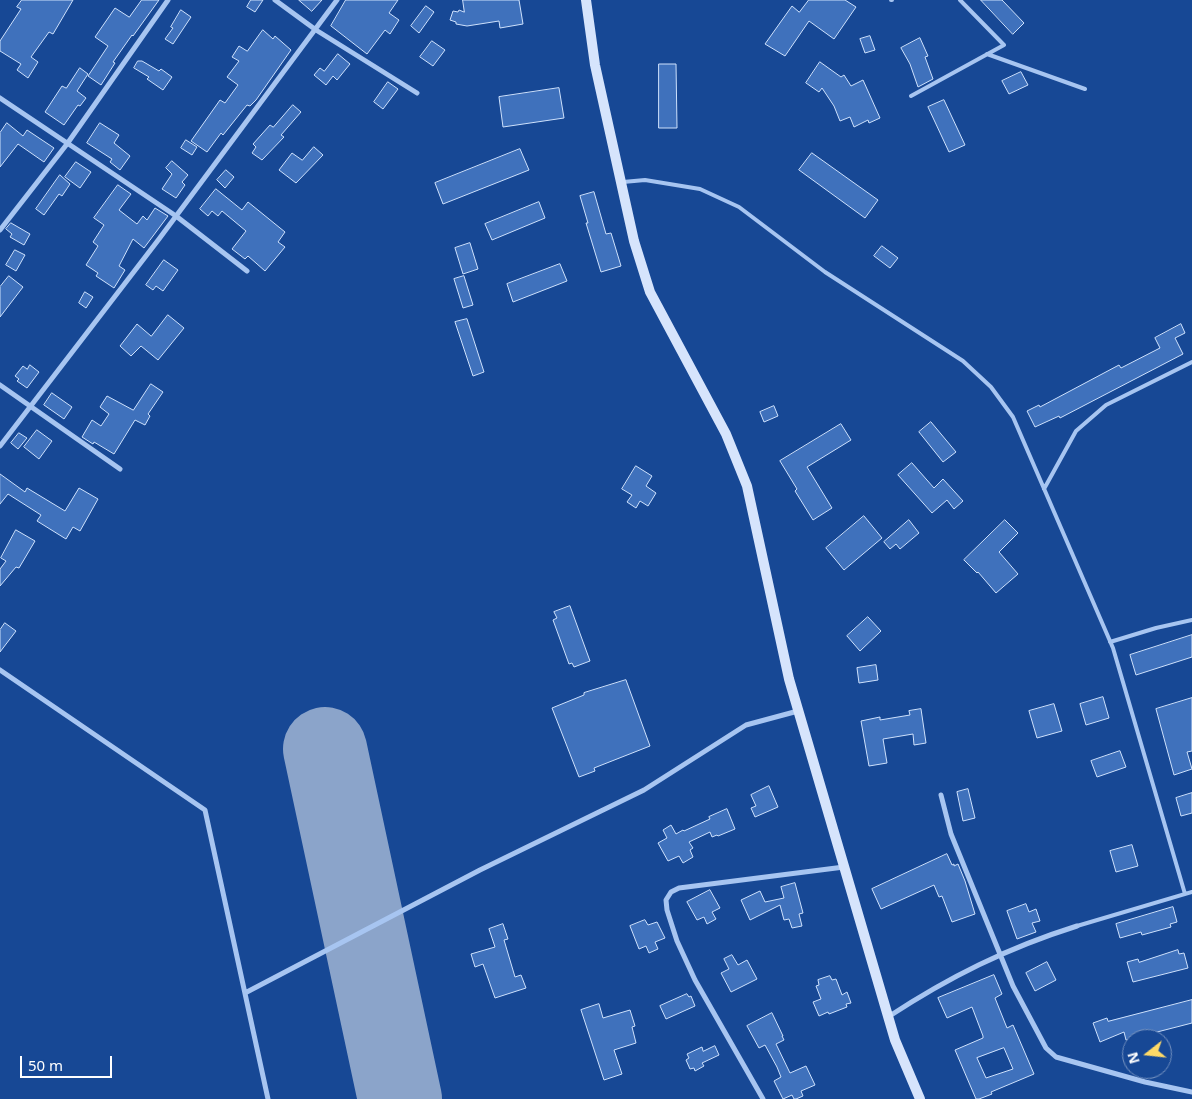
<!DOCTYPE html>
<style>
body{margin:0}
#map{position:relative;width:1192px;height:1099px;overflow:hidden;background:#174895;font-family:"Noto Sans",sans-serif}
canvas{display:block}
.north{position:absolute;left:1122px;top:1029px;width:50px;height:50px;box-sizing:border-box;background:#174895;border:1px solid #7491bf;border-radius:50%;rotate:254deg;font-size:14px;font-weight:700;line-height:20px;text-align:center;color:#fff}
.north::after{content:'';display:block;margin:auto;width:18px;height:22px;background:#ffda67;clip-path:polygon(50% 0,100% 100%,50% 72%,0 100%)}
.scale{position:absolute;left:20px;top:1056px;width:92px;height:22px;box-sizing:border-box;border:2px solid #fff;border-top:0;padding-left:6px;font-size:15px;line-height:18px;white-space:nowrap;color:#fff;-webkit-text-stroke:4px #174895;paint-order:stroke}
</style>
<div id="map">
<canvas width="1192" height="1099"></canvas>
<div class="north">N</div>
<div class="scale">50 m</div>
</div>
<script>
const context = document.querySelector('canvas').getContext('2d');
context.lineJoin = 'round';
function stroke(path, color, width, dash) {
  context.strokeStyle = color;
  context.lineWidth = width;
  context.lineCap = dash ? 'butt' : 'round';
  context.setLineDash(dash || []);
  context.stroke(path);
}
function paint(path, color) {
  context.fillStyle = color;
  context.fill(path, 'evenodd');
}
stroke(new Path2D(`
 M325 749 400 1099`), '#8ba4ca', 84);
const building = new Path2D(`
 M22 0H73L53 34 49 32 31 57 38 62 28 78 17 70 21 64 0 51V41L21 9 17 7Z
 M142 0H159L133 36 132 35 113 62 115 63 101 85 88 76 108 46 95 37 115 8 129 17Z
 M251 0H263L255 12 247 7Z
 M299 0H322L312 11Z
 M346 0H398L389 13 399 20 390 34 385 30 367 54 331 26Z
 M463 0H519L523 24 500 28 499 21 467 26 456 24V22L450 20 453 11 458 12 459 10 464 12Z
 M809 0H845L856 7 834 39 809 21 785 56 765 44 792 6 799 12Z
 M981 0H1002L1024 23 1013 34Z
 M426 6 434 12 419 33 411 26Z
 M181 10 191 17 173 44 165 39 173 28 171 27Z
 M263 30 273 39 275 36 291 50 256 100 250 106 247 105 223 135 221 133 207 152 191 141 220 100 225 103 238 85 227 77 239 61 232 57 239 46 247 51Z
 M870 36 875 50 865 53 860 39Z
 M920 38 928 56 925 57 933 79 918 87 910 64 901 48Z
 M432 41 445 50 433 66 420 57Z
 M338 54 350 64 337 80 333 76 326 85 314 75 320 68 324 71Z
 M138 61H142L159 71 161 69 172 77 163 90 147 79 149 77 134 68Z
 M820 62 841 77 844 75 851 86 863 80 880 118 869 123 868 120 854 127 850 117 840 121 834 106 822 88 819 92 806 83Z
 M659 64H676L677 128H659Z
 M80 68 88 74 77 91 86 98 80 106 78 105 64 125 45 112 62 86 66 88Z
 M1021 72 1028 85 1009 94 1002 81Z
 M388 82 398 89 383 109 374 102Z
 M559 88 564 118 503 127 499 97Z
 M944 100 965 145 949 152 928 107Z
 M293 105 301 112 281 135 284 137 262 160 252 153 256 147 253 144 270 125 273 127Z
 M7 123 23 136 27 130 54 148 44 162 18 144 0 167V133Z
 M100 123 119 135 114 143 130 156 120 170 110 162 112 159 87 143Z
 M186 140 197 147 192 155 181 148Z
 M314 147 323 155 296 183 279 170 292 153 302 160Z
 M520 149 529 170 443 204 435 183Z
 M812 153 878 200 865 218 799 170Z
 M172 161 188 175 182 182 185 185 176 198 162 189 172 174 166 168Z
 M76 162 91 172 80 188 65 177Z
 M226 170 234 177 225 188 217 180Z
 M60 175 70 184 62 196 59 194 44 215 36 209Z
 M118 185 131 194 119 210 137 224 143 216 147 220 155 208 168 216 144 248 133 239 119 266 125 270 114 288 96 276 98 273 86 265 98 246 93 242 104 225 94 218Z
 M216 189 242 210 248 202 285 232 278 242 285 247 265 271 248 256 245 259 232 249 246 231 222 211 218 216 212 211 208 216 200 209Z
 M594 192 606 234 611 233 621 266 601 272 586 223H588L580 196Z
 M539 202 545 218 492 240 485 224Z
 M11 223 30 234 24 245 10 237 12 234 6 229Z
 M470 243 478 269 463 274 455 248Z
 M882 246 898 258 890 268 874 256Z
 M15 250 25 255 16 271 6 265Z
 M164 260 178 270 163 291 156 286 153 290 146 285Z
 M560 264 567 281 513 302 507 284Z
 M9 276 23 287 0 317V287Z
 M464 276 473 305 463 308 454 279Z
 M85 292 93 297 86 308 79 303Z
 M168 315 184 328 158 360 141 346 131 356 120 346 137 324 151 336Z
 M467 319 484 372 473 376 455 322Z
 M1181 324 1185 333 1175 338 1183 354 1060 418 1059 416 1035 427 1027 411 1039 405 1040 407 1119 365 1121 368 1160 348 1155 338Z
 M30 365 39 372 27 388 17 381 19 379 15 376 23 366 27 369Z
 M151 384 163 392 148 414 150 416 145 425 135 420 114 454 94 442 93 444 82 437 92 420 101 426 109 414 100 407 107 396 133 410Z
 M52 393 72 407 64 419 44 405Z
 M774 406 778 416 764 422 760 412Z
 M931 422 956 452 943 462 919 432Z
 M841 424 851 440 807 467 832 508 813 520 795 491 797 489 780 461Z
 M37 430 52 441 39 459 24 447Z
 M19 433 27 438 18 449 11 443Z
 M912 463 934 488 943 479 963 501 954 509 947 500 932 513 898 475Z
 M636 466 652 476 646 486 656 493 648 506 640 501 636 508 627 502 632 495 622 489Z
 M0 474 25 492 27 488 65 511 79 488 98 499 80 531 73 527 66 539 37 521 41 515 8 494 0 504Z
 M864 516 882 538 844 570 826 548Z
 M909 520 919 533 900 549 896 544 890 549 884 542Z
 M1005 520 1018 533 999 552 1018 574 996 593 978 572 977 573 964 560Z
 M16 530 35 541 19 568 16 567 0 586V569L6 561 1 558Z
 M570 606 590 661 574 667 572 663 569 664 553 620 557 618 554 612Z
 M868 617 881 631 860 651 847 636Z
 M5 623 16 631 0 652V630Z
 M1192 635V657L1136 675 1130 655Z
 M876 665 878 680 859 683 857 668Z
 M626 680 650 746 594 768 595 771 579 777 552 708 584 695V693Z
 M1103 697 1109 718 1086 725 1080 704Z
 M1192 698V751L1187 752 1192 769 1174 775 1156 709Z
 M1054 704 1062 731 1037 738 1029 711Z
 M921 709 926 743 914 745 913 734 883 739 887 763 869 766 861 721 880 717V720L910 715 909 711Z
 M1120 751 1126 767 1097 777 1091 761Z
 M769 786 778 807 755 817 751 808 756 806 751 795Z
 M968 789 975 818 963 821 957 792Z
 M1192 793V813L1181 816 1176 798Z
 M727 809 735 829 718 836 717 835 712 837 710 832 689 842 693 848 690 850 693 857 683 863 679 856 668 861 658 843 667 838 663 830 671 825 676 834 683 830 684 831 710 819 709 817Z
 M1132 845 1138 866 1116 872 1110 851Z
 M947 854 952 865 954 864V866L958 864 965 881 975 914 952 922 942 896 939 897 934 885 881 909 872 889Z
 M795 883 803 913 799 914 802 926 792 928 789 919 784 920 780 905 750 920 741 900 760 891 765 902 784 898 781 887Z
 M710 890 720 908 712 912 716 919 707 924 704 917 697 920 687 902Z
 M1026 904 1029 912 1036 909 1040 921 1032 923 1036 932 1017 939 1007 911Z
 M1173 907 1177 922 1170 924 1171 927 1142 935 1141 932 1120 938 1116 924Z
 M645 920 648 925 657 922 665 938 655 942 658 949 649 953 646 946 639 949 630 926Z
 M503 924 508 939 504 940 515 977 521 975 526 988 495 998 483 964 475 967 471 954 495 947 489 929Z
 M1178 950 1179 954 1184 953 1188 968 1133 982 1127 962 1138 959 1139 962Z
 M732 955 738 965 747 960 757 979 731 992 721 973 729 969 724 959Z
 M1047 962 1056 980 1035 991 1026 973Z
 M994 975 1002 994 995 998 1007 1028 1013 1025 1034 1074 991 1092 992 1094 979 1099H976L955 1050 983 1038V1036L972 1007 947 1018 938 998ZM1004 1048 1013 1069 986 1078 977 1058Z
 M830 976 832 980 836 979 842 995 847 992 851 1003 846 1004 847 1007 829 1014 828 1012 819 1016 813 1002 821 999 816 986 819 985 818 980Z
 M687 994 689 997 691 996 695 1006 666 1019 660 1006Z
 M1192 1000V1023L1126 1040 1124 1032 1100 1042 1093 1023 1107 1018 1108 1021Z
 M599 1004 603 1018 630 1010 635 1026 632 1027 636 1043 614 1050 622 1074 604 1080 581 1010Z
 M772 1013 783 1036H782L784 1040 776 1044 790 1073 806 1066 815 1085 801 1091 803 1096 796 1099H794L792 1095 783 1099 774 1081 781 1077 777 1067 765 1045 759 1048 747 1026Z
 M715 1046 719 1055 702 1063 704 1066 695 1071 694 1068 690 1069 686 1060 689 1058 687 1054 702 1047 703 1051Z`);
paint(building, '#3f71bc');
stroke(building, '#cee1fc', 1);
stroke(new Path2D(`
 M891 0H892
 M987 54 1085 89
 M911 96 1004 45 960 0
 M623 182 645 180 700 189 739 207 825 272 963 361 991 387 1013 417 1113 648 1185 894
 M1044 489 1076 431 1106 405 1192 362
 M1110 642 1156 628 1192 620
 M1077 926 1192 892`), '#a7c5f1', 4);
stroke(new Path2D(`
 M275 0 316 30 417 93
 M0 98 176 216 247 271
 M0 230 67 144 168 0
 M0 385 120 469
 M0 446 159 239 337 0
 M0 670 205 810 268 1099
 M941 795 951 834 1013 986 1046 1048 1056 1057 1145 1082 1192 1092
 M245 993 480 870 644 790 746 725 798 711
 M888 1017C949 977 1007 948 1077 926
 M763 1099 695 980 677 941 667 910 666 900 671 892 679 888 844 867`), '#a7c5f1', 5);
stroke(new Path2D(`
 M586 0 595 65 634 241 650 292 726 434 747 486 789 679 895 1040 920 1099`), '#d6e4fc', 10);
</script>
